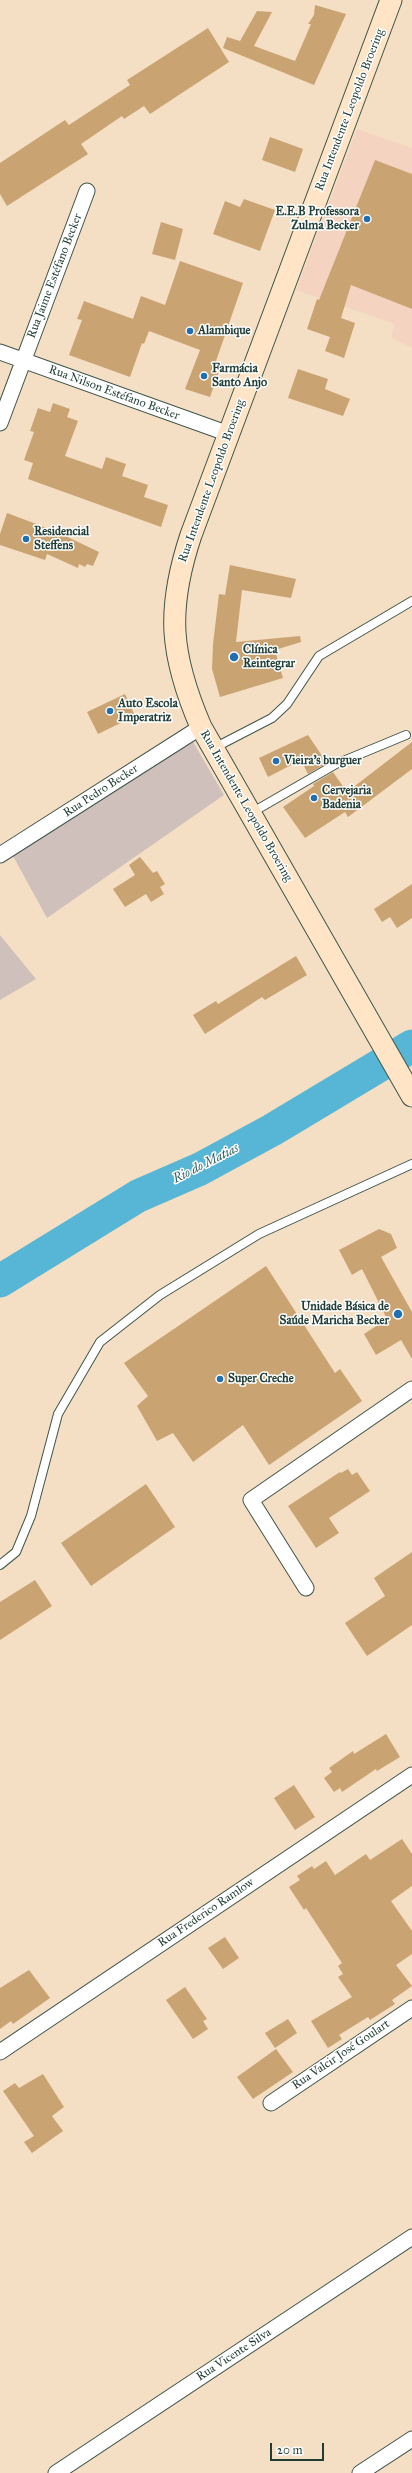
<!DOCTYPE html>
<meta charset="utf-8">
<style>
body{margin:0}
#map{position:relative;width:412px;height:2473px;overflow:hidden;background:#f4dfc4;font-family:"IM FELL Great Primer",serif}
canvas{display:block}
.scale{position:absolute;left:270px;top:2443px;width:54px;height:18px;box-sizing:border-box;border:2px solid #1f3d34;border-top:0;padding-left:5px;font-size:12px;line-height:14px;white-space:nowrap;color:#1f3d34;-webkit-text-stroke:3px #fff;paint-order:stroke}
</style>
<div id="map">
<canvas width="412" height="2473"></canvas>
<div class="scale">20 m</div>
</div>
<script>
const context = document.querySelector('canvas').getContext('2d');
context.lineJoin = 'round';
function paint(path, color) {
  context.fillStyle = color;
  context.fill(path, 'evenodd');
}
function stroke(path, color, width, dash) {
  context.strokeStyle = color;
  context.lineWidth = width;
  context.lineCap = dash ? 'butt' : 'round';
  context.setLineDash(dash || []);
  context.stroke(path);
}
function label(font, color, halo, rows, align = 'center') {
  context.font = font + ' "IM FELL Great Primer",serif';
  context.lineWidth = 3;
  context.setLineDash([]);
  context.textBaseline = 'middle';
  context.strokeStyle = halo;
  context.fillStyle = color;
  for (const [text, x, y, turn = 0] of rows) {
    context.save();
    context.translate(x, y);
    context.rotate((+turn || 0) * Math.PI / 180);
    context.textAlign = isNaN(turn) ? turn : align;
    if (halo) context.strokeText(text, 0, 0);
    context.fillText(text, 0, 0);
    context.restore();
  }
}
paint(new Path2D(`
 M357 129 412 148V348L391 337 395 324 296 290Z`), '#f4d3c0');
paint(new Path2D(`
 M192 740 224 795 47 918 13 856Z
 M0 935 36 979 0 1000Z`), '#d0c0bc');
stroke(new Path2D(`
 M0 1281 138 1196 200 1169 272 1130 412 1046`), '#57b6d6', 33);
paint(new Path2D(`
 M315 5 346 14 314 85 223 48 227 37 240 41 257 11 272 12 254 46 295 61 311 24H308L314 15Z
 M208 28 229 62 150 114 144 106 124 119 122 116 81 144 88 154 7 206 0 194V163L65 120 69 125 107 100 130 85 127 80Z
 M270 137 303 149 295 172 262 160Z
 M375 160 412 174V309L351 285 341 318 355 323 344 358 325 351 330 337 307 329 317 299 319 300Z
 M244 199 275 210 260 251 213 234 225 201 240 207Z
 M161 222 183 229 175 260 152 254Z
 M180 261 243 283 216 361 222 363 210 397 185 389 200 350 149 331 144 344 142 343 130 377 69 355 82 320 77 319 84 301 133 319 141 296 165 305Z
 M298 369 328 379 325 389 350 399 343 416 288 398Z
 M53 403 70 409 67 417 78 421 65 456 102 469 106 457 126 464 122 476 148 485 144 497 168 505 161 527 28 479 33 463 24 460 34 432 30 431 38 408 50 412Z
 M7 513 55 531 99 552 93 566 87 564 85 567 79 564 78 568 47 554 45 560 0 545V534Z
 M230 565 296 579 291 598 242 590 236 642 300 636 301 642 275 650 283 678 220 697 212 669 213 644 219 594 225 595Z
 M125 694 135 716 98 734 87 712Z
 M308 735 327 763 308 774 301 760 268 777 259 758Z
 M412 742V769L348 817 345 812 305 838 283 807 314 786 313 784 333 772 347 792Z
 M140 857 153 873 157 871 165 884 160 887 164 894 151 902 146 894 125 907 113 889 135 875 129 865Z
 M412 884V918L397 928 390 917 382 922 374 909Z
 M296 956 307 975 265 1000 262 997 205 1034 193 1015 216 1001 218 1004Z
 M379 1229 391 1234 397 1248 381 1257 412 1312V1359L401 1340 376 1355 364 1334 387 1319 362 1269 352 1275 339 1250Z
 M266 1266 335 1373 340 1369 362 1401 269 1465 243 1425 193 1462 173 1433 157 1441 137 1406 148 1396 124 1363Z
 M348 1469 352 1475 357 1472 370 1491 329 1518 339 1533 316 1548 288 1506 340 1472 341 1473Z
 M146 1484 175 1527 91 1586 61 1543Z
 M412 1552V1625L367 1656 345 1623 385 1596 374 1578Z
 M35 1580 52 1606 0 1640V1602Z
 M386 1734 400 1757 377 1771 376 1769 342 1792 340 1788 334 1792 324 1778 332 1772 329 1768 353 1751 354 1754Z
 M294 1785 315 1817 295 1830 274 1798Z
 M402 1839 412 1854V1886L391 1901 412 1931V1954L396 1965 412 1986 392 2000 395 2004 370 2020 368 2017 339 2035 342 2039 328 2048 311 2021 352 1997 338 1977 343 1974 338 1966 342 1963 306 1908 304 1910 289 1887 300 1880 297 1876 312 1866 314 1869 326 1861 335 1875 366 1854 370 1860Z
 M225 1937 239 1958 223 1969 208 1948Z
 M29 1970 50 1998 13 2024 11 2021 0 2029V1988Z
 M185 1987 207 2019 203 2021 208 2029 193 2039 166 2000Z
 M288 2019 297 2033 275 2048 265 2033Z
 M276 2049 293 2072 253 2099 237 2077Z
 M43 2074 64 2107 52 2116 63 2131 32 2153 24 2142 34 2136 3 2091 15 2083 19 2088Z`), '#c9a472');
const lane = new Path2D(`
 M214 748 272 718 287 704 319 656 412 601
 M251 813 336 764 406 735
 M0 1565 16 1552 31 1516 58 1414 100 1342 160 1295 259 1234 412 1164`);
const street = new Path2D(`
 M0 352 229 434
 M0 423 87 191
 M0 855 201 727
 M306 1588 251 1500 412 1389
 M0 2052 412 1775
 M271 2103 412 2008
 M56 2473 412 2237
 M360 2473 412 2439`);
const secondary = new Path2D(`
 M391 0 191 535C166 610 170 655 201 727L412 1096`);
stroke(lane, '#3f554a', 10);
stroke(street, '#3f554a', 17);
stroke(secondary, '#3f554a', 23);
stroke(lane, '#fff', 8);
stroke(street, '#fff', 15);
stroke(secondary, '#ffe4c6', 21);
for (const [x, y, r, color] of [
 [367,219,4,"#1f6fb2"],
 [190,331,4,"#1f6fb2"],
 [204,376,4,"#1f6fb2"],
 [26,539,4,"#1f6fb2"],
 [234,657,5,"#1f6fb2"],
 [110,711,4,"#1f6fb2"],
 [276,761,4,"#1f6fb2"],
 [314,798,4,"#1f6fb2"],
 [398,1314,5,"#1f6fb2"],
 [220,1379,4,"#1f6fb2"]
]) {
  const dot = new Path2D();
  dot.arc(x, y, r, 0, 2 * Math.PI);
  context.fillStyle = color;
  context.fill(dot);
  stroke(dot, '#fff', 1.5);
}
label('12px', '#1f3d34', '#fff', [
 ["Rua Intendente Leopoldo Broering",350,110,-69],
 ["Rua Jaime Estéfano Becker",55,276,-69],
 ["Rua Nilson Estéfano Becker",114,393,20],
 ["Rua Intendente Leopoldo Broering",212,481,-70],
 ["Rua Pedro Becker",101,791,-33],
 ["Rua Intendente Leopoldo Broering",246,806,60],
 ["Rua Frederico Ramlow",206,1913,-34],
 ["Rua Valcir José Goulart",341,2055,-34],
 ["Rua Vicente Silva",234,2355,-33]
]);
label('bold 12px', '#1f3d34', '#fff', [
 ["E.E.B Professora",359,212,"right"],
 ["Zulma Becker",359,226,"right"],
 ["Alambique",198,331],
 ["Farmácia",212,369],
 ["Santo Anjo",212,383],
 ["Residencial",34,532],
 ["Steffens",34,546],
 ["Clínica",243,650],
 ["Reintegrar",243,664],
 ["Auto Escola",118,704],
 ["Imperatriz",118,718],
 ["Vieira's burguer",284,761],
 ["Cervejaria",322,791],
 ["Badenia",322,805],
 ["Unidade Básica de",389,1307,"right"],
 ["Saúde Maricha Becker",389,1321,"right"],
 ["Super Creche",228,1379]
], 'left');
label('italic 13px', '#306165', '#fff', [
 ["Rio do Matias",206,1164,-27]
]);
</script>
